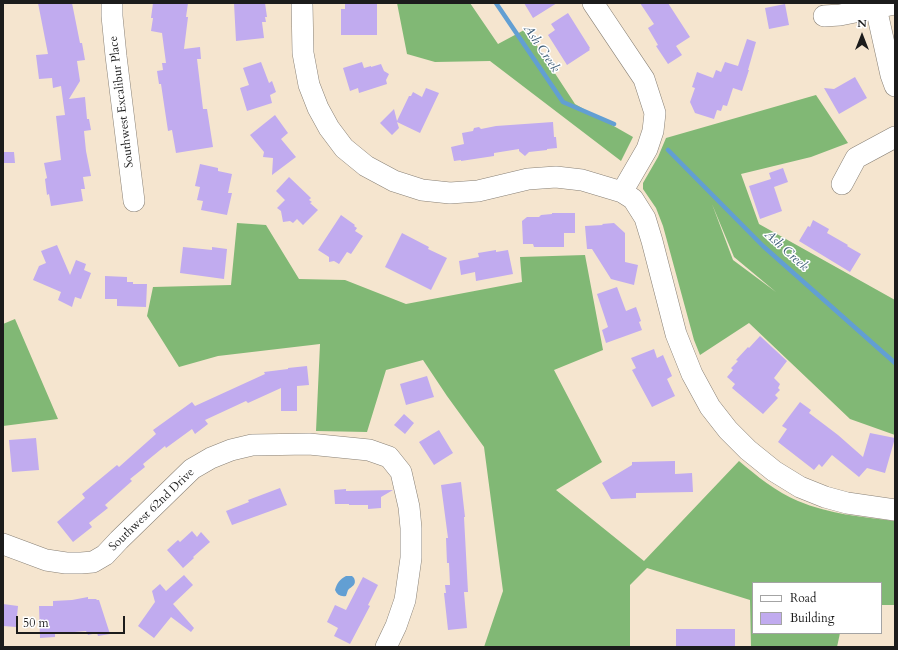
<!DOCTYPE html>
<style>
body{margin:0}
#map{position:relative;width:898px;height:650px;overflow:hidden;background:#f5e5cf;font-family:Cardo,serif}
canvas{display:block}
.frame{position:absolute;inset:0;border:4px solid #1c1c1c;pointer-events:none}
.legend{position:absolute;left:752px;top:582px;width:130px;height:52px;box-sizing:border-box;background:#fff;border:1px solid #a4a4a4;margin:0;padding:5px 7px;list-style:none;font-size:12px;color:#1c1c1c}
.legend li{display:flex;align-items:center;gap:8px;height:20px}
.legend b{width:20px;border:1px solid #a4a4a4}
.north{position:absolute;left:842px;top:16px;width:40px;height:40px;-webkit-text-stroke:3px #fff;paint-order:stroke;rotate:0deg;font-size:11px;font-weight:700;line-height:16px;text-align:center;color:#1c1c1c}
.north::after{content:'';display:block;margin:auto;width:14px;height:18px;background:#1c1c1c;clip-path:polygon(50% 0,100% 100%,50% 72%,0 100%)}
.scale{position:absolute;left:16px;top:616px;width:109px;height:18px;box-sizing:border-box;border:2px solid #1c1c1c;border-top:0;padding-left:5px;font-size:12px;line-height:14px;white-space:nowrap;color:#1c1c1c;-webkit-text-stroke:3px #fff;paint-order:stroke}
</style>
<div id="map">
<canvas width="898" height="650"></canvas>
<div class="frame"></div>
<ul class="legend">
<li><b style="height:5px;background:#fff"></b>Road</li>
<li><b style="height:11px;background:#c1abef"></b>Building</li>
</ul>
<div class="north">N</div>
<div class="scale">50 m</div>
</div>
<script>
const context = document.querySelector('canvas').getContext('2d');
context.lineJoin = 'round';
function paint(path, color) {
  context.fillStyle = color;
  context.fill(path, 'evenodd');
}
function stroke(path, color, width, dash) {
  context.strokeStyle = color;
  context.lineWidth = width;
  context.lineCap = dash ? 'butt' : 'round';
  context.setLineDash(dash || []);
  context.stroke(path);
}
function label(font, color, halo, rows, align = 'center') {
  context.font = font + ' Cardo,serif';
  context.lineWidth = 3;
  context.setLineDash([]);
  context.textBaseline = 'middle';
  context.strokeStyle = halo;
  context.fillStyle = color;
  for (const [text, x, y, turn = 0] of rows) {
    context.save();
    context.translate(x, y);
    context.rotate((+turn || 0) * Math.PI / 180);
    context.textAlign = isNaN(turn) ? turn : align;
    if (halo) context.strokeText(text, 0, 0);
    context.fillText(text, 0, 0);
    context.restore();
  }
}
paint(new Path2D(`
 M397 3H470L498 44 526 29 575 104 633 137 621 161 490 61 435 62 407 54Z
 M816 95 848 143 811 157 741 174 759 224 895 300V435L850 419 749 323 700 355 694 340 663 226 656 208 643 189V183L658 157 666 138ZM712 204 734 257 776 292 733 260Z
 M237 223 266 225 299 279 345 280 406 304 522 282 520 257 585 255 603 350 554 370 602 462 556 490 644 561 739 461C757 476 776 492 798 501 829 514 862 517 895 521V605H881V583H753V633H840L837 647H751L750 600 647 568 630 585V647H484L503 591 484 447 447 396 423 360 386 370 367 432 316 431 320 344 218 356 179 367 147 316 153 287 231 285Z
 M15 319 58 419 3 426V324Z`), '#81b875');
paint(new Path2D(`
 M346 576H352L354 578C357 585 352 586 348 590L346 596C341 597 337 595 335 590 337 583 340 579 346 576Z`), '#629fd3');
stroke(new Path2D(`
 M496 3 563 102 614 124
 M668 150 763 246 895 363`), '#629fd3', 4.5);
paint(new Path2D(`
 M38 3H72L80 43H82L85 60 77 61 80 81 69 99 85 97 87 119H89L91 130 84 131 86 151 91 176 83 177 85 189H81L83 201 51 206 49 194 47 195 45 179 47 178 44 163 61 160 56 116 65 115 61 86 53 88 52 78 39 79 36 55 48 54Z
 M153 3H188L186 17H188L184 49 200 47 201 59H197L203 109H207L213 147 176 153 172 130 168 131 161 84H159L157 71 163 70 162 63H166L162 33 151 31 153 18H151Z
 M234 3H265L267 17H265L266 22H262L264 38 236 41Z
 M345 3H377V35H341V9H345Z
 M524 3H557L533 18Z
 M640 3H668L690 37 676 46 682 55 668 64 656 46 658 45 648 28 654 24Z
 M785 4 789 25 769 29 765 8Z
 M568 13 590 48 589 49 590 50 567 65 548 35 555 30 551 24Z
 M747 39 756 42 748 70H749L742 91 733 88 727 106 723 105 721 111 717 110 714 119 695 113 690 102 695 88 692 87 697 72 713 78 716 70 721 72 725 62 738 66Z
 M261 62 269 83 272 81 276 92 270 95 272 103 247 111 240 88 249 85 243 68Z
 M362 62 364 68 371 66V67L381 64 384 71 389 74 386 80 387 84 359 93 358 88 350 91 343 68Z
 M855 77 867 98 839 114 824 88 834 89Z
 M426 88 439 93 420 133 397 122 399 128 392 135 380 123 394 109 397 121 409 96H411L413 92 422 97Z
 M275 115 288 133 281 139 296 157 272 175 273 158 263 157 264 152 250 135Z
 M553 122 554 137H556L557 148 547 149V150L529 152 525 156 519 151V149L494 153V156L461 161V160L454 161 451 147 464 144 462 133 473 131 474 128 479 127 481 129 496 126Z
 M3 152H14L15 163H3Z
 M200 164 218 168V171L232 174 228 193H232L227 215 201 210 203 201 197 200 200 187 195 186Z
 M783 168 788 182 774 187 782 211 760 219 749 186 771 179 769 173Z
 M289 177 311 198 309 200 312 202 310 203 318 210 303 225 297 219 293 223 290 221 283 222 281 211 277 208 285 200 276 191Z
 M552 213H575V233H564V247H534L533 244H523L522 221 527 217H539L541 215 552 214Z
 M341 215 355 225 354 226 357 228 355 231 363 236 351 254 347 252 339 264 334 261 329 262V257L318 250Z
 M813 220 829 229 827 233 848 245 847 246 861 254 850 272 799 241 808 226 810 227Z
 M614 223 625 233V262L638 265 634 285 611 279 592 249H587L585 226 603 225 602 224Z
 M402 233 429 247 428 249 447 258 431 290 385 267Z
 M57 245 70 275 76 260 86 264 84 270 91 273 81 299 75 297 72 307 58 300 61 292 33 280 39 266 46 263 41 251Z
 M183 247 212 250V247L227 249 224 279 180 273Z
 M496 250V252L508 250 513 274 476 281 475 272 461 275 459 261 479 257 478 253Z
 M105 276 127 277V282H133V284H147L146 307 117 306V299H105Z
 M617 287 626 311 636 307 641 321 639 322 642 330 606 343 602 330 608 327 597 294Z
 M760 336 787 361 774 378 780 384 778 388 780 390 775 395 778 398 763 414 732 388 735 384 727 377 733 370 731 368 738 361 736 360 748 347 749 348Z
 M654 349 657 358 663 355 672 376 667 379 675 396 652 407 632 370 636 368 631 358Z
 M307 366 309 385 297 386V411H281V388L248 403 246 401 205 420 208 424 195 434 192 429 166 448 165 446 143 464 145 467 130 479 132 481 105 505 108 508 89 523 92 527 73 542 57 522 85 498 82 494 117 465 119 467 156 434 153 430 192 402 195 406 265 374 264 372 288 369V368Z
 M427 376 434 397 406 405 400 384Z
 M800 402 811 410 809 413 838 435 863 457 870 433 895 438 885 473 867 468 859 477 832 455 822 467 819 464 814 470 778 442 787 429 782 426Z
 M404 414 414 423 405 434 394 425Z
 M439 430 453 453 434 465 419 442Z
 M36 438 39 470 12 472 9 440Z
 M675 461V474L692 473 693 492 636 493V498L611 499 602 483 632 465V462Z
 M461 482 465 517H464L468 592H464L467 628 448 630 444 593H446L445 585H450L449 563H447L446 538H448L441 485Z
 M280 488 287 505 232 525 226 511 249 502 248 500Z
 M346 489V491L393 490 381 497V508L368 509V505H349V504H335L334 490Z
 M192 531 197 537 201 532 210 542 193 557 194 558 183 568 167 550 178 540 180 542Z
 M184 575 193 585 173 604 194 628 191 632 171 617 154 638 138 626 155 602 152 591 160 584 166 591Z
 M363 577 378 585 368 605 370 606 350 644 334 636 338 628 327 622 335 605 346 610Z
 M88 597V599H96L97 600H99L110 634 98 636 97 633 88 635 86 631 63 633H55V637L40 638 39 606H53V601L72 600Z
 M3 604 18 606 16 627 3 626Z
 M676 629H735V647H676Z`), '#c1abef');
const minor = new Path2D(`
 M112 3V16L116 56 134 201
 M302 3 303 53 309 85 318 108 329 128 344 148 366 166 394 181 422 190 450 193 478 191 528 179 556 177 582 180 622 192 633 199 645 218 652 241 676 334 692 374 710 407 728 430 748 450 774 471 800 487 825 497 847 503 895 510
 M593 3 644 79 655 113 653 131 647 149 622 192
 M875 3 891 75 895 86
 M824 16 840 15 895 4
 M842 184 856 158 895 137
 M3 544 46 560 66 563H81L93 562 105 555 119 540 192 469 211 458 231 450 252 445 309 444 369 450 389 457 401 472 409 507 411 528V558L405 600 396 626 386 647`);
stroke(minor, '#888076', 22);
stroke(minor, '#fff', 21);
label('12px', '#1c1c1c', '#fff', [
 ["Southwest Excalibur Place",122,102,-97],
 ["Southwest 62nd Drive",152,510,-44]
]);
label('italic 13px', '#3f5e78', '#fff', [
 ["Ash Creek",541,49,56],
 ["Ash Creek",786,251,42]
]);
</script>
